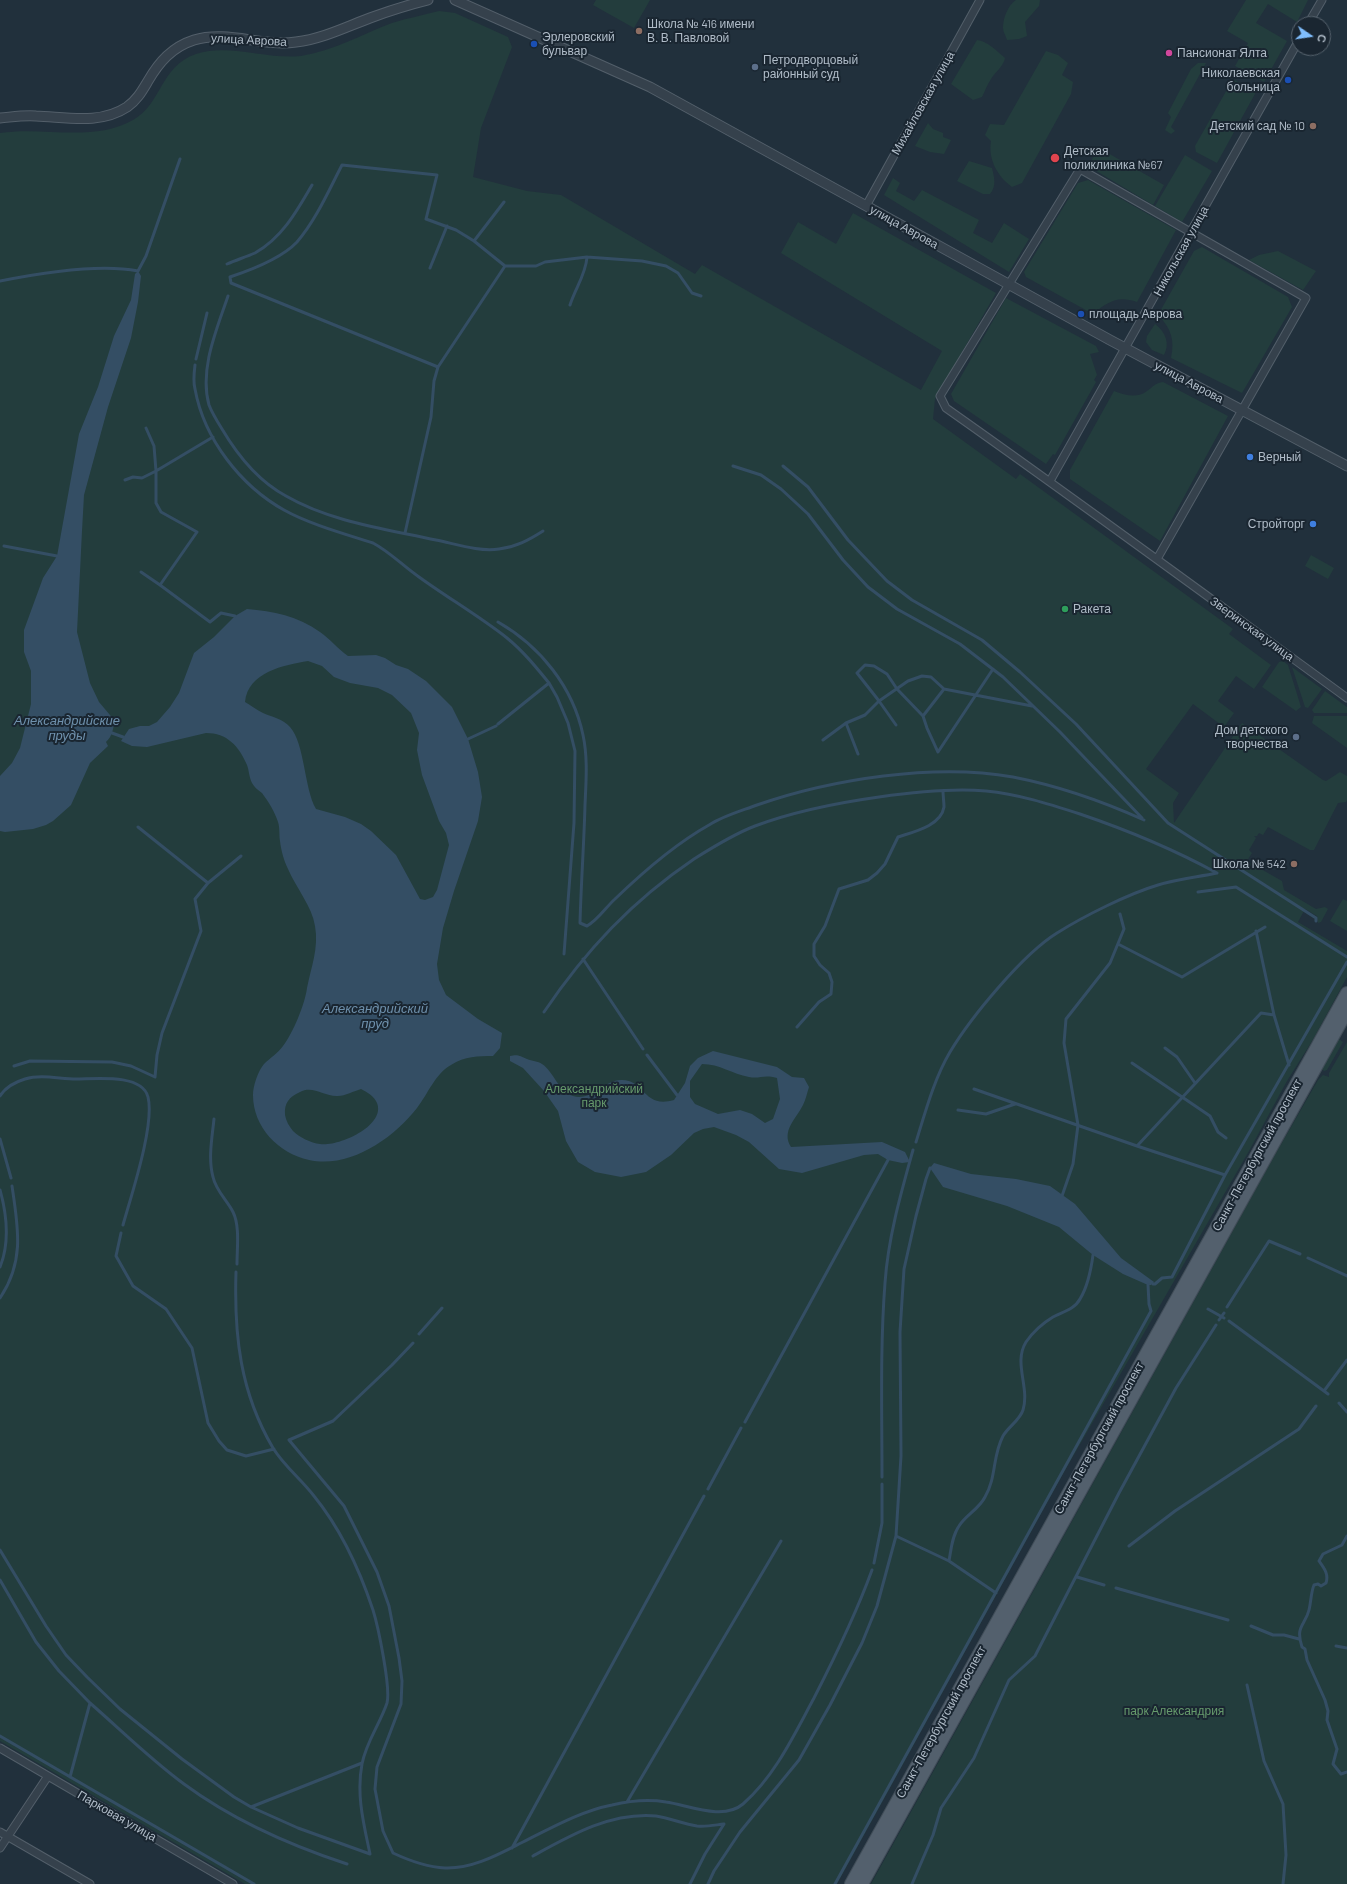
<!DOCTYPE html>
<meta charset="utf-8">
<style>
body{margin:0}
#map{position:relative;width:1347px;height:1884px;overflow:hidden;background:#21303c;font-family:Barlow,sans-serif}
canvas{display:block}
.north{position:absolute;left:1291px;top:16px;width:40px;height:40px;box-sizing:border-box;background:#1a2631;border:1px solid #56626d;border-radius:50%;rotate:103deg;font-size:11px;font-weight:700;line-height:16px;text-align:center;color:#b0bcc8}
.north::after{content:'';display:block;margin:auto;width:14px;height:18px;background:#80befd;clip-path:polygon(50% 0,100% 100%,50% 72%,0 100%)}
</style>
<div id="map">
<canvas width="1347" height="1884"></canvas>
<div class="north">С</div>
</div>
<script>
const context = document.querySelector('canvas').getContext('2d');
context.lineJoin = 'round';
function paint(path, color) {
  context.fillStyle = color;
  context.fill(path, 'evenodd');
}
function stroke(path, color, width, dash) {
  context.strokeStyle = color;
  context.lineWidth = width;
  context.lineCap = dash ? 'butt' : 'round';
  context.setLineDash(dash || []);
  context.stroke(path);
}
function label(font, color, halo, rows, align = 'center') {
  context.font = font + ' Barlow,sans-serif';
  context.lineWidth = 4;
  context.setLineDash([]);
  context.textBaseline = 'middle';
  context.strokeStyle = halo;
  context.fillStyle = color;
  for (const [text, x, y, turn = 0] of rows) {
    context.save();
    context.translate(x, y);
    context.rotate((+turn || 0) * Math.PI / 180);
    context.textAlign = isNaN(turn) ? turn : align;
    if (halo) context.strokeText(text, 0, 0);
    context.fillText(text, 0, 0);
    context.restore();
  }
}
paint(new Path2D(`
 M596 0H650L634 28 593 5Z
 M1016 0H1040L1039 6 1025 22 1027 36 1019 39 1007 40C1006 36 1003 32 1003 28 1003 18 1008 5 1016 0Z
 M1246 0H1308L1297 22 1268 4 1256 23 1287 41 1264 82 1235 66 1248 43 1227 31Z
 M439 11 455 13 508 37 512 47 481 128 473 177 527 191 561 195 695 274 702 265 921 390 942 351 781 253 798 222 836 244 853 213 996 293 935 399 933 419 1016 479 1020 474 1233 629 1229 634 1271 665 1254 689 1236 676 1218 701 1234 713 1224 727 1193 704 1146 769 1179 793 1173 803 1174 823 1242 723 1323 780 1326 781 1340 772 1347 776V800L1346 802 1338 803 1314 850H1310L1268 827 1263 835 1259 833 1257 836H1254L1256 838 1249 850 1252 853 1247 861 1282 881 1284 890 1316 909 1325 907 1328 909 1321 922 1318 923 1317 916 1305 909 1298 922 1347 951V977L1314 1038 1287 1081 1249 1151 1064 1472 837 1884H245L0 1741V133C45 126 92 143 133 120 162 104 160 66 196 54 230 43 267 60 301 56 333 51 363 34 392 23 408 18 424 15 439 11Z
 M977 40C987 41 997 51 1005 58 1003 67 996 71 991 79 987 85 985 91 982 97L973 100 951 84Z
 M1046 51 1058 55 1068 63 1062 75 1073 82 1071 94 1022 183 1012 187C997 176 988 159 991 141L985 135 990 124 1004 125Z
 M1198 63H1206L1171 127 1175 131 1171 134 1165 130 1171 117 1168 113 1191 69Z
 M1233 79 1256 92 1217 163 1196 152 1195 146Z
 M928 123 933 129 943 133V137L951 140 944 154 930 152 915 146Z
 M1099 148 1164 185 1153 205 1088 166Z
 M1185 155 1212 171 1182 222 1155 206Z
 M969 161 992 168C994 177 997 186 990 194H983L957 181Z
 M893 178 900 183 896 191 914 201 922 190 979 220 973 233 992 243 1004 223 1029 239 1009 272 884 195Z
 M1088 180 1176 230 1137 302C1118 295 1107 302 1093 314L1026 277 1024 272 1078 183Z
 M1202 247 1288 297 1292 307 1242 393 1171 358C1175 340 1171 328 1158 315L1194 251Z
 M1278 251 1316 271 1303 290 1249 260 1259 255Z
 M1006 298 1096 346 1099 352 1090 354 1097 375 1094 380 1096 382 1055 455 1053 454 1046 464 954 401 951 394Z
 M1155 324C1166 332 1170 344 1164 355L1152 350 1146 342 1147 336Z
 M1163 382 1228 416 1160 541 1070 479V470L1114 391C1125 395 1137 399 1147 391 1154 386 1155 383 1163 382Z
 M1311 555 1334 568 1328 579 1305 566Z
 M1283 661 1288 665 1301 707 1296 711 1262 687 1279 662Z
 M1292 667 1322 689 1308 708 1305 707Z
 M1325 691 1347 707V713H1314L1312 710Z
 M1314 716H1347V748L1312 723Z
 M1343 899 1347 901V931L1330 921Z
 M1339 1039 1343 1042 1327 1070 1324 1071 1322 1069Z
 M1347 1042V1884H871L1276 1153 1318 1080 1323 1075 1329 1077V1073Z`), '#233d3d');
paint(new Path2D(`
 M138 271 141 276 138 302 131 338 108 407 84 495 82 531 77 632 90 683 99 702 115 721C113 727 113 736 106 742L108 746 90 763 71 805 53 821 46 825 33 829 5 832 0 831V776L12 763 20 748 31 704V671L24 652V630L43 578 57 556 79 434 98 387 114 336 131 300 135 274Z
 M247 609C273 611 298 616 320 632 330 639 338 649 348 656L376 655 385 658 396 665 408 669 426 681 452 707 468 739 478 772 482 797 478 821 454 891 443 928 437 964 439 980 446 995 478 1019 502 1033 500 1048 493 1056C478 1056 465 1056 451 1065 435 1074 428 1094 417 1108 393 1139 349 1169 309 1160 278 1153 253 1127 253 1095 253 1086 258 1071 264 1064 270 1058 278 1053 283 1046 293 1033 305 1004 307 988 311 967 319 948 315 926 312 906 296 888 288 869 284 861 281 850 280 841 279 835 280 828 278 822 275 812 268 801 262 793 258 790 254 787 252 783 249 777 249 770 247 765 239 746 227 733 206 733L147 747 132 746 121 741 129 729 140 726H149L157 722 170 707 179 693 194 653 214 637 235 616ZM308 661 322 666 334 677 350 683 378 688 392 695 411 713 419 733 417 750 422 775 439 821 446 833 449 845 437 890 433 897 425 900 420 899 396 855 371 831 361 824 345 817 316 809C304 788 305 744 290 727 283 719 272 717 263 713 257 710 250 705 245 702 248 672 284 665 308 661ZM361 1089C367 1092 374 1096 377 1103 386 1126 338 1147 320 1144 311 1143 299 1137 293 1131 289 1126 286 1121 285 1115 284 1103 289 1097 300 1092 313 1085 325 1097 338 1096 345 1096 354 1091 361 1089Z
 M713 1051 777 1067 792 1077 804 1078 809 1087C807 1093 806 1099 803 1105 796 1119 781 1131 791 1147L882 1142 905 1152 910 1162 902 1163 888 1160 878 1154 864 1155 802 1173 779 1169 749 1142 736 1135 714 1127 703 1129 694 1133 671 1155 646 1172 621 1177 595 1172 578 1162 566 1141 558 1111 544 1091 523 1068 510 1061V1056C518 1054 520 1056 527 1059 532 1061 538 1061 542 1064 554 1072 558 1091 573 1096 591 1102 604 1080 621 1080 645 1079 643 1109 674 1100L685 1083 690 1066 698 1058ZM702 1064C720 1064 732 1074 749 1077 761 1079 763 1074 777 1078L780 1099 773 1119 765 1123 752 1114 740 1110 718 1114 695 1104 690 1097V1081Z
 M934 1163 971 1174 1016 1179 1050 1186 1075 1204 1121 1258 1154 1282 1151 1285H1148L1123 1274 1093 1255 1059 1227 1007 1206 943 1187 930 1168Z`), '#344e64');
stroke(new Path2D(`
 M474 241 504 202
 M587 257 642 261 666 266 678 273 692 293 701 296
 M227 264C236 260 246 257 255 253 282 238 297 211 312 185
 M430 268 447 226
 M0 281C40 273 98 263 138 271L146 256 180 159
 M228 296C217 329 199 369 209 405 212 413 217 421 222 429 238 456 258 481 286 496 331 522 386 529 436 540 456 544 479 552 499 549 516 547 529 540 543 531
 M196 359 207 313
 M195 365C194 373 193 382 195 389 204 439 241 486 284 510 309 524 345 534 373 543 390 552 403 566 419 577 448 598 479 616 507 638 523 651 536 667 549 683
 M438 367 231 283 230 277C251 270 281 259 297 242 316 220 329 190 342 165L437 175 426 219 456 230 474 241 505 266H536L545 262 587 257C586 274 575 289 570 305
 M213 437 156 471V503L161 512 197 532 160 585 210 622 221 613 235 616
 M733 466 761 475 781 489 808 514 843 560 868 587 897 609 960 644 1003 677 1060 732 1142 818
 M783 466 808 487 848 540 887 581 912 600 982 640 1020 672 1076 724 1168 823 1316 918V921
 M125 480 133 477 142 478 156 471 154 446 146 428
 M405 533 431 417 434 381 438 367 505 266
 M4 546 57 556
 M141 572 160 585
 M498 622C540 646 573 687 583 735 588 758 586 782 585 805 584 844 581 884 580 923L587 926C598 920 606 907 615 899 643 872 675 844 709 825 723 816 741 811 757 805 832 779 934 763 1013 777 1059 786 1102 801 1144 820
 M923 716 944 689
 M846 723 858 754
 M498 724 549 683 557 697 568 723 575 751 574 823 564 954
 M896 725 879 701 857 673 865 665 874 666 887 674 897 689 923 716 927 728 938 752 993 669
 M112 733 123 737
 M468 739 496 726
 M823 740 846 723 865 715 879 701 908 681 922 676 931 677 944 689 1032 706
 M138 827 208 883
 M1198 892 1236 887 1347 957
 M1256 931 1274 1015
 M1118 944 1182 977 1265 927
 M583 959 643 1049
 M544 1012C586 950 632 901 694 859 713 847 734 834 755 826 795 811 836 803 879 797 914 792 951 788 986 791 1018 794 1049 804 1080 814 1127 830 1173 849 1217 873
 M797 1027 819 1002 831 994 832 982 829 973 820 965 814 956V944L825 926 839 889 868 880 877 873 885 864 898 837C913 832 941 826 944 807 944 802 943 796 943 791
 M1165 1048 1177 1057 1195 1083
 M647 1055 677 1095
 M1132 1063 1210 1116 1218 1132 1226 1138
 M14 1066 30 1061 112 1062 131 1066 155 1077 157 1055 162 1033 201 931 195 899 208 883 241 856
 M974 1089 1137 1146 1225 1175
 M0 1096C5 1088 15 1082 25 1079 41 1074 60 1079 76 1079 94 1079 142 1073 148 1097 155 1125 131 1196 123 1225
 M958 1110 986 1114 1015 1104
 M214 1119C212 1138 208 1159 213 1177 216 1191 227 1200 233 1212 240 1226 237 1248 237 1264
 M0 1139 11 1178
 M916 1142C925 1113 934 1079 950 1052 971 1017 1023 954 1057 933 1084 916 1128 894 1158 885 1177 879 1198 877 1217 873
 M1137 1146 1261 1013 1274 1015 1289 1065
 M0 1190C7 1215 10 1242 0 1267
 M1062 1196 1073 1164 1078 1125 1064 1043 1066 1019 1110 963 1124 929 1120 914
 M121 1233 116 1256 133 1286 166 1309 192 1348 208 1423 219 1441 227 1450 246 1456 274 1449
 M1308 1258 1347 1276
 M236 1272C234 1335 240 1392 273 1448 284 1466 301 1479 314 1496 340 1528 360 1571 373 1610 378 1626 391 1688 387 1703 380 1724 366 1742 362 1764 356 1795 364 1825 370 1854
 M1153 1284H1155L1162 1278 1172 1277 1225 1175 1347 962
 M0 1298C25 1261 18 1227 12 1186
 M1227 1307 1269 1241 1300 1254
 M1208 1309 1224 1318
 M1219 1320 1224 1313
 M1229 1321 1328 1394
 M419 1334 442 1308
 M413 1343 392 1365 333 1421 289 1440 344 1506 377 1572 389 1606 399 1658 402 1681 401 1704 377 1767 375 1789 383 1831 393 1853C410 1861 426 1867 445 1868 473 1869 499 1854 523 1842 551 1828 581 1811 612 1805 629 1801 648 1799 666 1802 688 1805 723 1821 743 1804 775 1776 794 1735 814 1698 835 1657 856 1614 872 1570
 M1324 1391 1347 1360
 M1339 1403 1347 1412
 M745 1422 888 1160
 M882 1477C882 1413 880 1347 885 1283 888 1238 901 1193 913 1150
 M708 1489 741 1428
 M896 1536 949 1561
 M1347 1536 1342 1545 1323 1554 1319 1561C1324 1568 1329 1574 1326 1583L1321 1586 1318 1584 1314 1585C1311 1592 1311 1602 1309 1610 1305 1626 1295 1626 1302 1647L1305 1649 1307 1660 1325 1700 1328 1711 1327 1720 1337 1749 1333 1764 1341 1774 1347 1772
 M1129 1546 1175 1511 1299 1429 1316 1406
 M0 1550 46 1626 66 1655 87 1677 120 1709 182 1759 234 1797 251 1807
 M874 1563 882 1523V1484
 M1077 1577 1104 1585
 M0 1580 36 1642 59 1671 90 1703
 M1116 1588 1228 1620
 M996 1593 949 1561C951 1550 952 1536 959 1526 966 1515 979 1509 985 1497 997 1476 992 1457 1003 1436 1008 1427 1020 1420 1023 1410 1030 1387 1013 1363 1026 1342 1033 1332 1043 1323 1053 1317 1062 1312 1075 1309 1080 1299 1088 1286 1091 1270 1093 1255
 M1251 1626 1273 1635H1284L1299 1639
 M1336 1646 1347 1648
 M1247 1685 1264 1761 1283 1804 1286 1855 1283 1884
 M0 1736 254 1884
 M362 1763 251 1807 298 1828 370 1854
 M70 1777 90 1703C121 1730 151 1760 184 1784 234 1821 289 1845 347 1864
 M627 1802 781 1541
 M512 1848 704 1496
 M533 1856C571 1835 611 1812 656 1816 670 1818 683 1824 697 1826 706 1827 715 1825 724 1824L705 1854 690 1884
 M708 1884 714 1871 740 1832 799 1760 830 1705 862 1643 877 1606 896 1536 901 1456 900 1332 904 1269 916 1216 926 1179 930 1168
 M835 1884 1151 1311 1149 1304 1148 1285
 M912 1884 933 1835 941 1808 974 1758 1009 1680 1035 1656 1119 1493 1176 1388 1216 1325`), '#344e64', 3);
const minor = new Path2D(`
 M1308 24 1322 0
 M866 206 980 0
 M1050 481 1299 40
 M1157 559 1306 298 1080 169 940 396 946 408C1081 503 1214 601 1347 698
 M0 1748 233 1884
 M0 1832 90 1884
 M0 1848 48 1776`);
const tertiary = new Path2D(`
 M455 0 650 87 1110 340 1347 466
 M0 118C12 117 24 115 36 116 66 117 100 125 127 107 137 100 142 91 148 81 159 62 172 47 194 40 228 30 262 47 296 42 322 39 346 27 370 18 389 11 408 5 428 0`);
const primary = new Path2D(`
 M851 1884 1347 993
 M862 1884 1347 1011`);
stroke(minor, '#535f6a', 9);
stroke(tertiary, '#535f6a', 11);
stroke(primary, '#414d58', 14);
stroke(minor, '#35414c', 7);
stroke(tertiary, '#35414c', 9);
stroke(primary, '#53606d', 12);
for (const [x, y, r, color] of [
 [639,31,4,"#8d6e63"],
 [534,44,4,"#1a4fb4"],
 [1169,53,4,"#d1479c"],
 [755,67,4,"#5c6f8a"],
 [1288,80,4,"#1a4fb4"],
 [1313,126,4,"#8d6e63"],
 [1055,158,5,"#e0444e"],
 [1081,314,4,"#1a4fb4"],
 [1250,457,4,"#3f7fe0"],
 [1313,524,4,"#3f7fe0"],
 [1065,609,4,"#2e9e5b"],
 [1296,737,4,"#5c6f8a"],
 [1294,864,4,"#8d6e63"]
]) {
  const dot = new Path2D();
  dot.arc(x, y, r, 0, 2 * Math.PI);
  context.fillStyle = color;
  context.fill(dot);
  stroke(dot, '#1a2631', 1.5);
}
label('12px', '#b0bcc8', '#1a2631', [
 ["Школа № 416 имени",647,24],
 ["В. В. Павловой",647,38],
 ["Эрлеровский",542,37],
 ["бульвар",542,51],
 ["Пансионат Ялта",1177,53],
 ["Петродворцовый",763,60],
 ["районный суд",763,74],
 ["Николаевская",1280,73,"right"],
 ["больница",1280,87,"right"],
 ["Детский сад № 10",1305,126,"right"],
 ["Детская",1064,151],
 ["поликлиника №67",1064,165],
 ["площадь Аврова",1089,314],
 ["Верный",1258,457],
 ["Стройторг",1305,524,"right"],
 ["Ракета",1073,609],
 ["Дом детского",1288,730,"right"],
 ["творчества",1288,744,"right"],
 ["Школа № 542",1286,864,"right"]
], 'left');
label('12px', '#b0bcc8', '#1a2631', [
 ["улица Аврова",249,40,3],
 ["Михайловская улица",923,103,-61],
 ["улица Аврова",904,227,29],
 ["Никольская улица",1181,251,-61],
 ["улица Аврова",1189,382,28],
 ["Зверинская улица",1252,629,36],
 ["Санкт-Петербургский проспект",1257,1155,-61],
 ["Санкт-Петербургский проспект",1099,1438,-61],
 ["Санкт-Петербургский проспект",941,1722,-61],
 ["Парковая улица",117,1816,30]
]);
label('12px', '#669a6c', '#1a2631', [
 ["Александрийский",594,1089],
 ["парк",594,1103],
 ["парк Александрия",1174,1711]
]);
label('italic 13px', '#6f91ad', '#1a2631', [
 ["Александрийские",67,721],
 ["пруды",67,736],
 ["Александрийский",375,1009],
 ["пруд",375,1024]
]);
</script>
